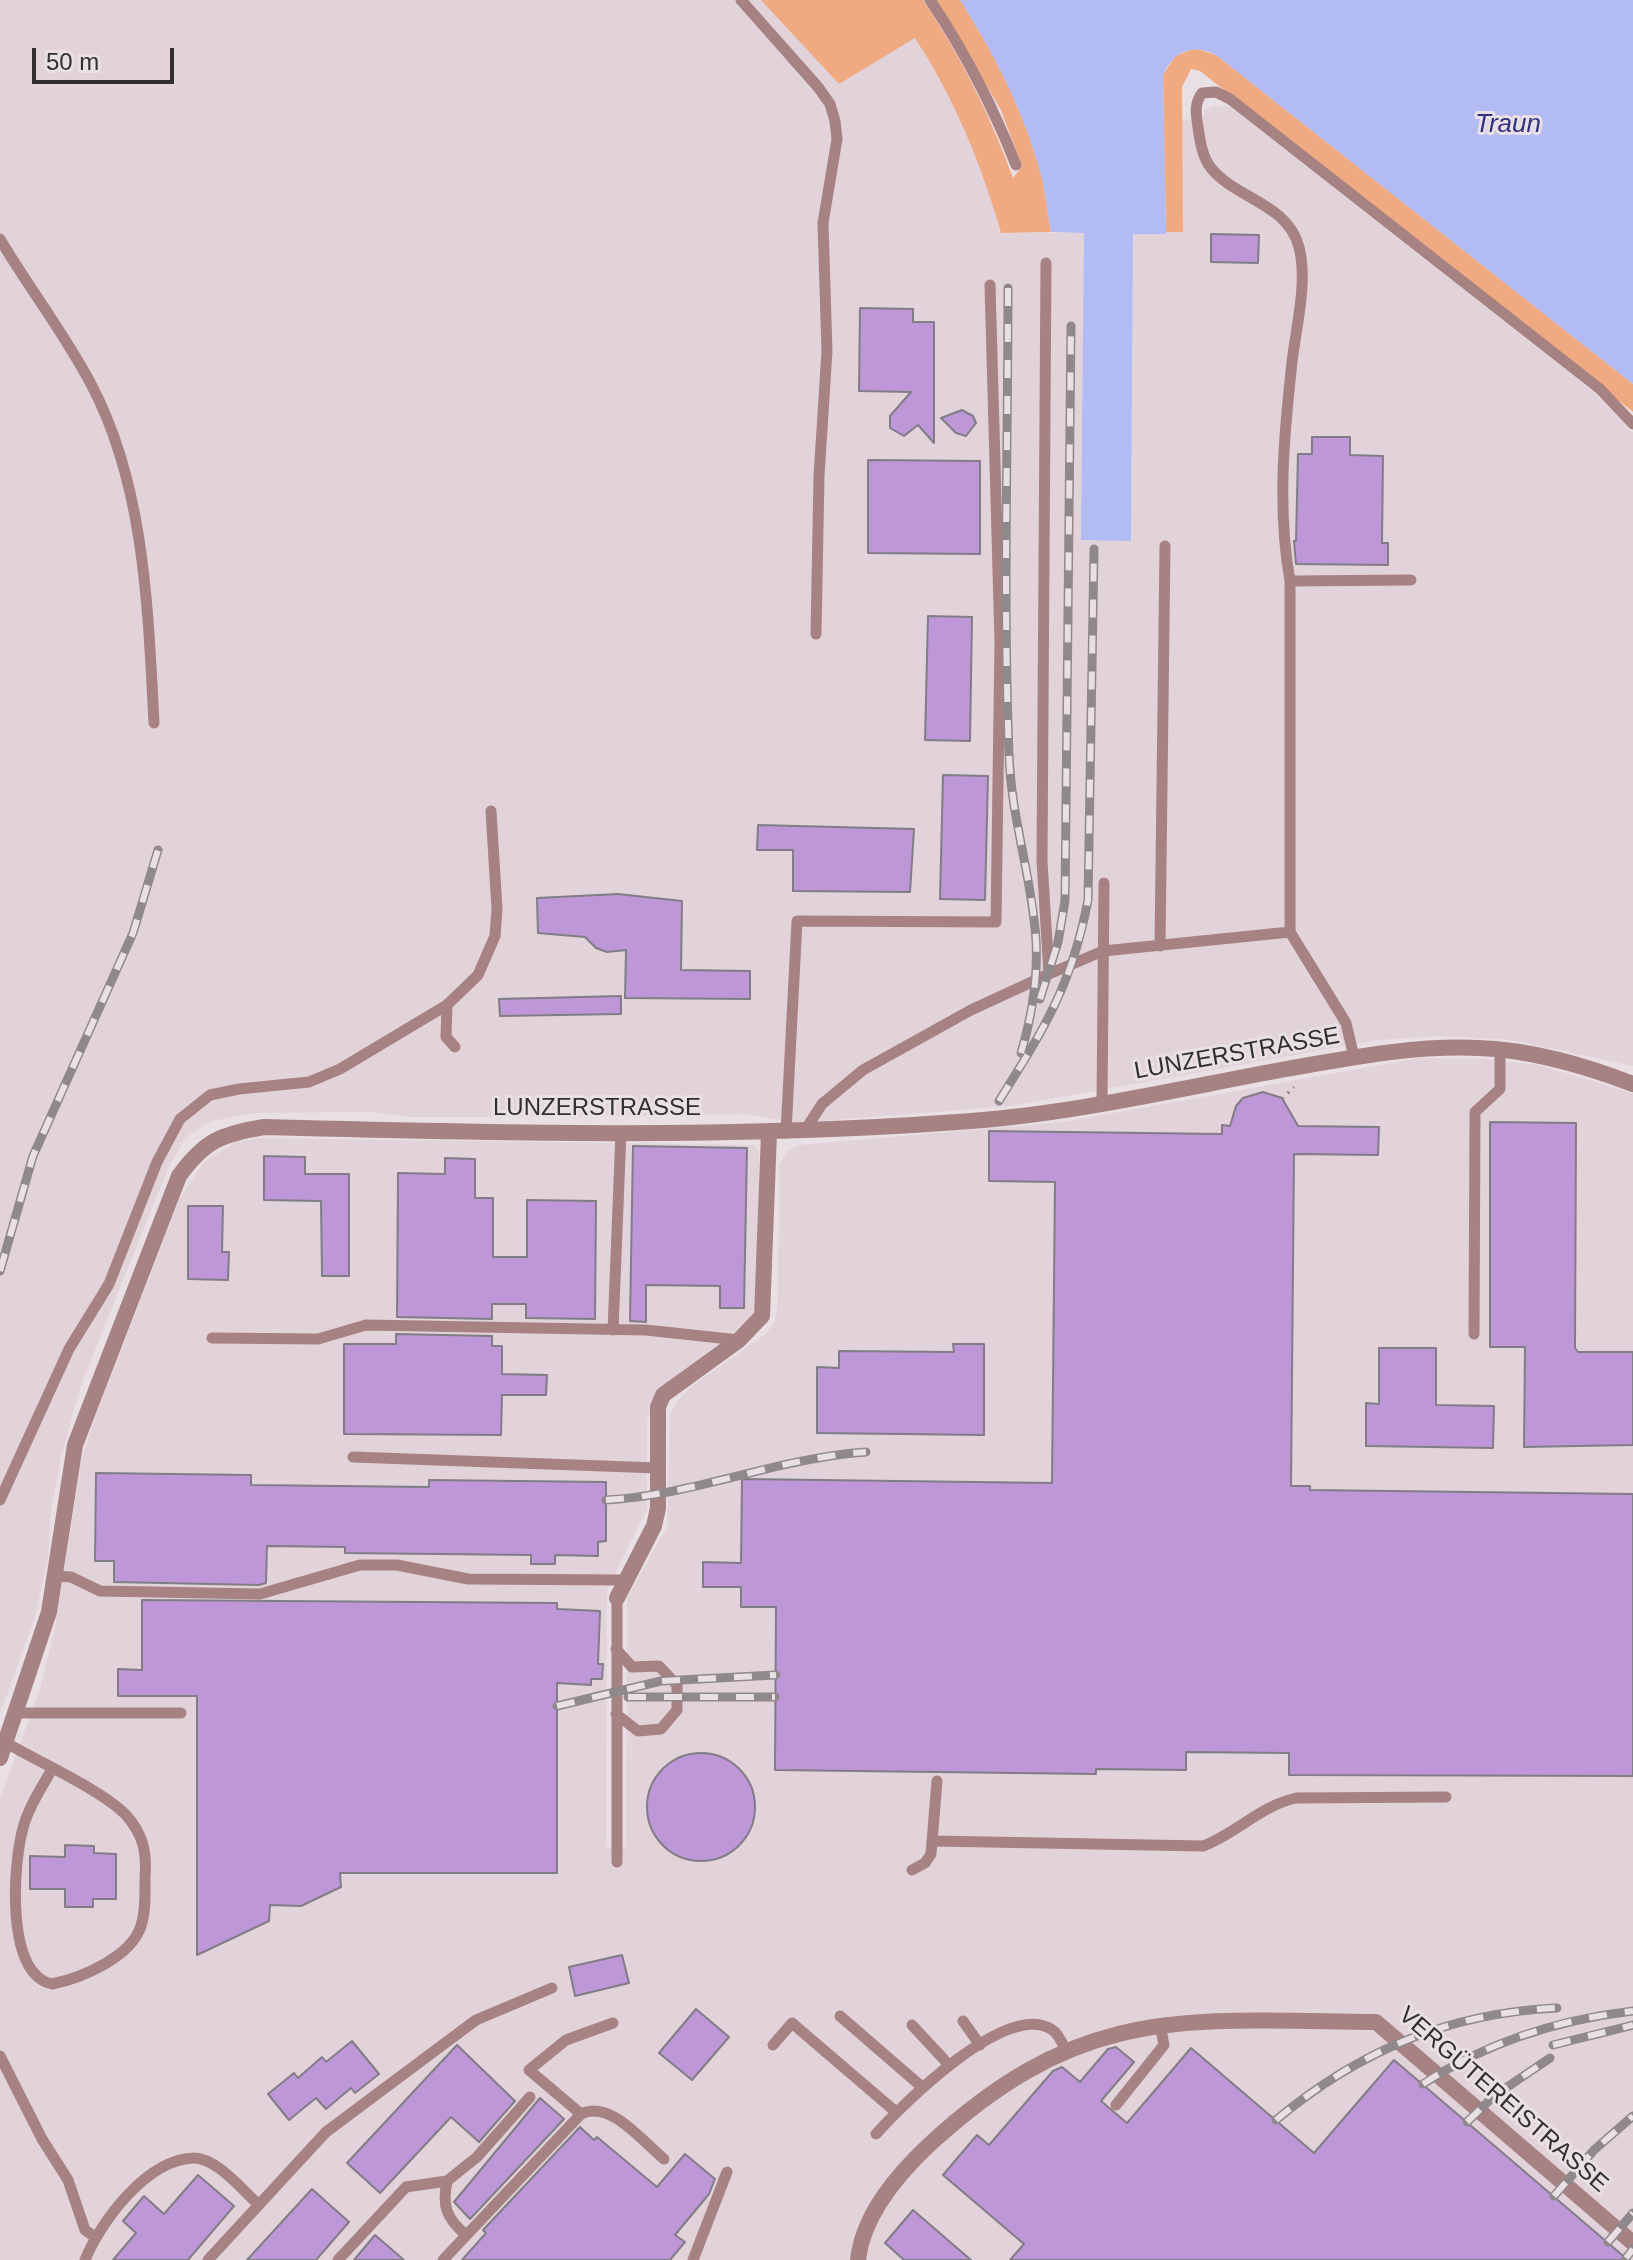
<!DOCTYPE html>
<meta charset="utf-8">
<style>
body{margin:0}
#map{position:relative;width:1633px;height:2260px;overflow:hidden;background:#e8e0e4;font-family:Helvetica,sans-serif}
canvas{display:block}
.scale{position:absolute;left:32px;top:48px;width:142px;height:36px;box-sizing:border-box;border:4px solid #322f31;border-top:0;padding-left:10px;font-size:24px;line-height:28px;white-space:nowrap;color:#322f31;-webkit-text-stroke:6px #e8e0e4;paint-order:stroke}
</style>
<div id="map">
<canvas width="1633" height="2260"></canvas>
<div class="scale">50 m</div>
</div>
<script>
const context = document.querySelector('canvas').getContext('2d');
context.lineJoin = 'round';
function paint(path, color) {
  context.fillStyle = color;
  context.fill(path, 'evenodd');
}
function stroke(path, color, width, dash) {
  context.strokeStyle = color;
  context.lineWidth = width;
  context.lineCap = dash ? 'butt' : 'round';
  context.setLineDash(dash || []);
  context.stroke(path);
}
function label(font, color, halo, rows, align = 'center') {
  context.font = font + ' Helvetica,sans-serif';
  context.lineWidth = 6;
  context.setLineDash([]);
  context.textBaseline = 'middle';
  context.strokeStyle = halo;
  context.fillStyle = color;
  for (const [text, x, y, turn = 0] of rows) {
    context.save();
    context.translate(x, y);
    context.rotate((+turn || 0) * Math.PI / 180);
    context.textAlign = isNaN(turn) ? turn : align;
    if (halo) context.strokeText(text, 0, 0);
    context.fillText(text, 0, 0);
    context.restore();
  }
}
paint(new Path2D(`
 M0 0H934L1000 108 968 135 985 178 1000 233H1084L1082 540H1131L1133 234 1183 231 1181 120 1203 119 1205 110 1213 106 1231 107 1594 392 1633 433V1066L1512 1040 1444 1036 1378 1040 1011 1106 795 1123 748 1114 532 1117H410L369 1112 256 1113 211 1121 185 1138 167 1171 81 1385 61 1457 51 1511 48 1559 34 1620 0 1714Z
 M1419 1058 1488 1059 1539 1065 1632 1093 1633 1089V2260H0V1799L40 1689 55 1628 81 1463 94 1420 180 1198 204 1162 236 1142 260 1138 754 1145 759 1152V1295L755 1311 747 1322 658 1389 647 1420V1509L607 1590 606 1847H626L627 1598 667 1527 670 1415 677 1401 692 1386 767 1333 775 1321 778 1301 779 1164 788 1151 799 1145 1063 1122Z`), '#e2d3db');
paint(new Path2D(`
 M761 0H923C961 57 990 115 1013 178L1022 166 1000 108 934 0H960C992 50 1021 106 1038 164 1045 186 1047 210 1051 232L1001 233C981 163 955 100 915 38L839 84Z
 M1195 48 1216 55 1633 384V412L1200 71 1191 69 1182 87 1183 232H1166L1163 75 1175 56Z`), '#f0aa82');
paint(new Path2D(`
 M960 0H1633V384L1216 55C1193 43 1173 51 1163 75L1166 234H1133L1131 541 1081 540 1084 233 1051 232C1047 210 1045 186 1038 164 1021 106 992 50 960 0Z`), '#b3bbf4');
const building = new Path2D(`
 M1211 234 1259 235 1258 263 1211 262Z
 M860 308 913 309V322H934V443L918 425 904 436 890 428V416L911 392 859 391Z
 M962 410 973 416 976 423 966 436 956 433 941 418Z
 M1312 437H1350V455L1383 456 1382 543H1388V565L1296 564 1294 541H1296L1298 454H1312Z
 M868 460 980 461V554L868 553Z
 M928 616 972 617 970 741 925 740Z
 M943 775 988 776 985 900 940 899Z
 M758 825 914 829 910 892 793 891V850H757Z
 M618 894 682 901 681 970 750 971V999L625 998 626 950 607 952 596 948 585 937 538 933 537 898Z
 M621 996V1014L500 1016 499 999Z
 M1263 1092 1282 1098 1298 1126 1379 1127 1378 1155 1294 1154 1291 1486H1310V1490L1633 1494V1776L1289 1775V1753L1186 1752V1770L1096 1769V1774L775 1770 776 1607H741V1587H703V1562L741 1563 742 1479 1052 1483 1055 1182 989 1181V1131L1222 1134V1125L1230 1126 1236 1106 1243 1098Z
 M1490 1122 1576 1123 1575 1348 1578 1352H1633V1445L1524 1447 1525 1347H1490Z
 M633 1146 747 1148 744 1308H720V1286L646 1285V1322L630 1321Z
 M264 1156 305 1157V1174H349V1276H322L321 1201 264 1200Z
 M445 1158 475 1159V1198H493V1257H527V1200L596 1201 595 1319 526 1318V1304H492V1319L397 1317 398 1173 445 1174Z
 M188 1206H223L222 1252H229L228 1280 188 1279Z
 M396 1334 492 1336V1346H502V1374L547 1375 546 1395H502L501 1435 344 1434V1344H396Z
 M953 1344H984V1435L817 1433V1367L839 1368V1351L954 1352Z
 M1379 1348H1436V1405L1494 1406 1493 1448 1366 1446V1403L1379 1404Z
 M96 1473 251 1475V1485L429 1487V1480L606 1482V1541L598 1542V1556L555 1555V1564H531V1555L345 1553V1547L267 1546 266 1583 259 1585 114 1582V1561H95Z
 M142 1600 557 1603V1609L600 1611 598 1664H603L602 1679H591V1685L557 1683V1873H340L341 1887 301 1906 270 1905 269 1921 197 1955V1696H118V1669L142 1670Z
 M647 1807a54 54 0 1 1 108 0a54 54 0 1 1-108 0Z
 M65 1845 94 1846V1853L116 1854V1899H93V1907H65V1889H30V1856L65 1857Z
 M622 1955 629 1983 575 1996 569 1967Z
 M696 2009 729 2037 692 2080 659 2053Z
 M352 2041 379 2074 355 2093 351 2088 326 2109 316 2098 289 2120 268 2094 294 2073 298 2078 322 2057 326 2062Z
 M457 2045 515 2101 479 2142 451 2117 380 2193 347 2163Z
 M1116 2047 1134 2062 1101 2101 1127 2123 1191 2048 1314 2153 1394 2060 1628 2260H1010L1024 2244 943 2175 977 2135 989 2145 1053 2071 1062 2067 1080 2082 1108 2049Z
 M540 2098 564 2119 470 2219 454 2202Z
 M580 2127 594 2140 597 2137 657 2187 685 2154 715 2179 709 2194 675 2235 685 2242 670 2260H462L486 2233 483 2230Z
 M198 2175 234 2206 188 2260H113L136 2233 123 2221 144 2196 164 2214Z
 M312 2189 349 2222 316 2260H247Z
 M913 2210 971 2260H904L885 2243Z
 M375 2235 404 2260H354Z`);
paint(building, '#be97d8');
stroke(building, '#817d84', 2);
stroke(new Path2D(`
 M1315 1046 1320 1035
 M1282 1099 1294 1087`), '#857f82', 3, [2, 6]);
stroke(new Path2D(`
 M741 0 818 87 830 104 835 121 837 139 823 223 827 351 819 476 816 634
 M930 0C965 52 993 107 1016 165
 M0 239C29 288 64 333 91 384 145 486 148 610 154 723
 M1046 263 1042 861 1049 974
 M1290 581C1277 508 1284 435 1292 362 1296 327 1308 282 1299 247 1287 203 1236 199 1211 168 1202 157 1200 140 1198 127 1196 114 1194 104 1202 93L1216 92 1230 99 1600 389 1633 424
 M1160 946 1165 546
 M447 1005 446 1037 455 1047
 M1354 1057 1346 1023 1290 932V581L1411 580
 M1102 1103 1104 883
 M804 1132 822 1104 863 1070 971 1010 1049 974 1103 951 1290 932
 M786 1133 797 921 996 922 1000 642 990 285
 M613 1330 621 1132
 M1474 1334 1475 1112 1500 1089V1050
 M212 1338 318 1339 366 1325 646 1330 739 1340
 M353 1457 658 1468
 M0 1500 69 1349 109 1284 157 1162 180 1119 210 1095 239 1089 309 1082 340 1069 447 1005 478 975 495 936 497 909 491 811
 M55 1576 71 1577 100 1591 260 1594 360 1565H397L468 1579 623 1580
 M617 1598V1862
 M616 1649 632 1667 659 1666 677 1685V1710L661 1729 638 1731 616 1714
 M16 1713H181
 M5 1742C38 1762 102 1790 126 1815 143 1834 147 1852 145 1877 145 1893 146 1910 141 1926 131 1957 82 1978 52 1984 6 1974 13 1869 22 1832 27 1810 40 1790 51 1771
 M934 1841 1203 1846C1237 1833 1260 1806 1296 1798L1446 1797
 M912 1870 925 1863 931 1854 937 1781
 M840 2016 922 2087
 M963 2021 980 2045
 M912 2025 949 2065
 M773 2045 792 2023 896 2112
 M0 2056 42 2139 68 2180 85 2230 95 2237
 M1116 2105 1164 2045 1160 2025
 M581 2114 529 2070 566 2040 613 2023
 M876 2134C903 2104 1006 2001 1051 2029 1058 2033 1062 2042 1065 2049
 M466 2235C446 2218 442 2206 447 2181L477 2157 530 2097
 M85 2260C101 2221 147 2159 194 2158 217 2158 243 2191 259 2205
 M208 2260 326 2132 476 2020 552 1988
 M338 2260 406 2187 447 2181
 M443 2260 581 2114C610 2099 643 2142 664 2159
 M693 2260 727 2172`), '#a78283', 11);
stroke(new Path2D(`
 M617 1598 654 1526 658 1508V1407L663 1395 739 1340 762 1316 769 1133
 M0 1758 49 1612 75 1445 179 1176C205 1140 222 1134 264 1127 495 1133 727 1139 957 1122 1068 1115 1177 1089 1286 1069 1350 1058 1413 1045 1479 1048 1532 1050 1583 1065 1633 1084
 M858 2260C863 2214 898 2174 930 2144 1082 2004 1184 2020 1376 2022L1633 2243`), '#a78283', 16);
const rail = new Path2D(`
 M1008 288C1008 443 1003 599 1009 754 1011 818 1032 877 1036 940 1038 978 1032 1016 1021 1053
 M1040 999 1058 942 1065 901 1071 326
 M999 1101C1044 1029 1072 985 1088 900L1094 549
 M0 1271 33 1156 133 933 158 850
 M606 1500C695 1495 777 1458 866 1452
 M628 1697H775
 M557 1706 661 1681 776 1675
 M1553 2045 1633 2025
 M1423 2084C1487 2042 1557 2020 1633 2011
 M1276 2120C1359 2051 1448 2013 1557 2008
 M1467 2122 1494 2096 1550 2058
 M1554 2196 1594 2150 1633 2116
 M1608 2242 1633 2213
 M1626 2258 1633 2249`);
stroke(rail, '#8f898c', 9);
stroke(rail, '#e8e0e4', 6, [18]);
label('24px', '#322f31', '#e8e0e4', [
 ["LUNZERSTRASSE",1237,1054,-10],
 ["LUNZERSTRASSE",597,1108],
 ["VERGÜTEREISTRASSE",1503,2100,41]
]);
label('italic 26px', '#323081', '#e8e0e4', [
 ["Traun",1508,125]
]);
</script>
